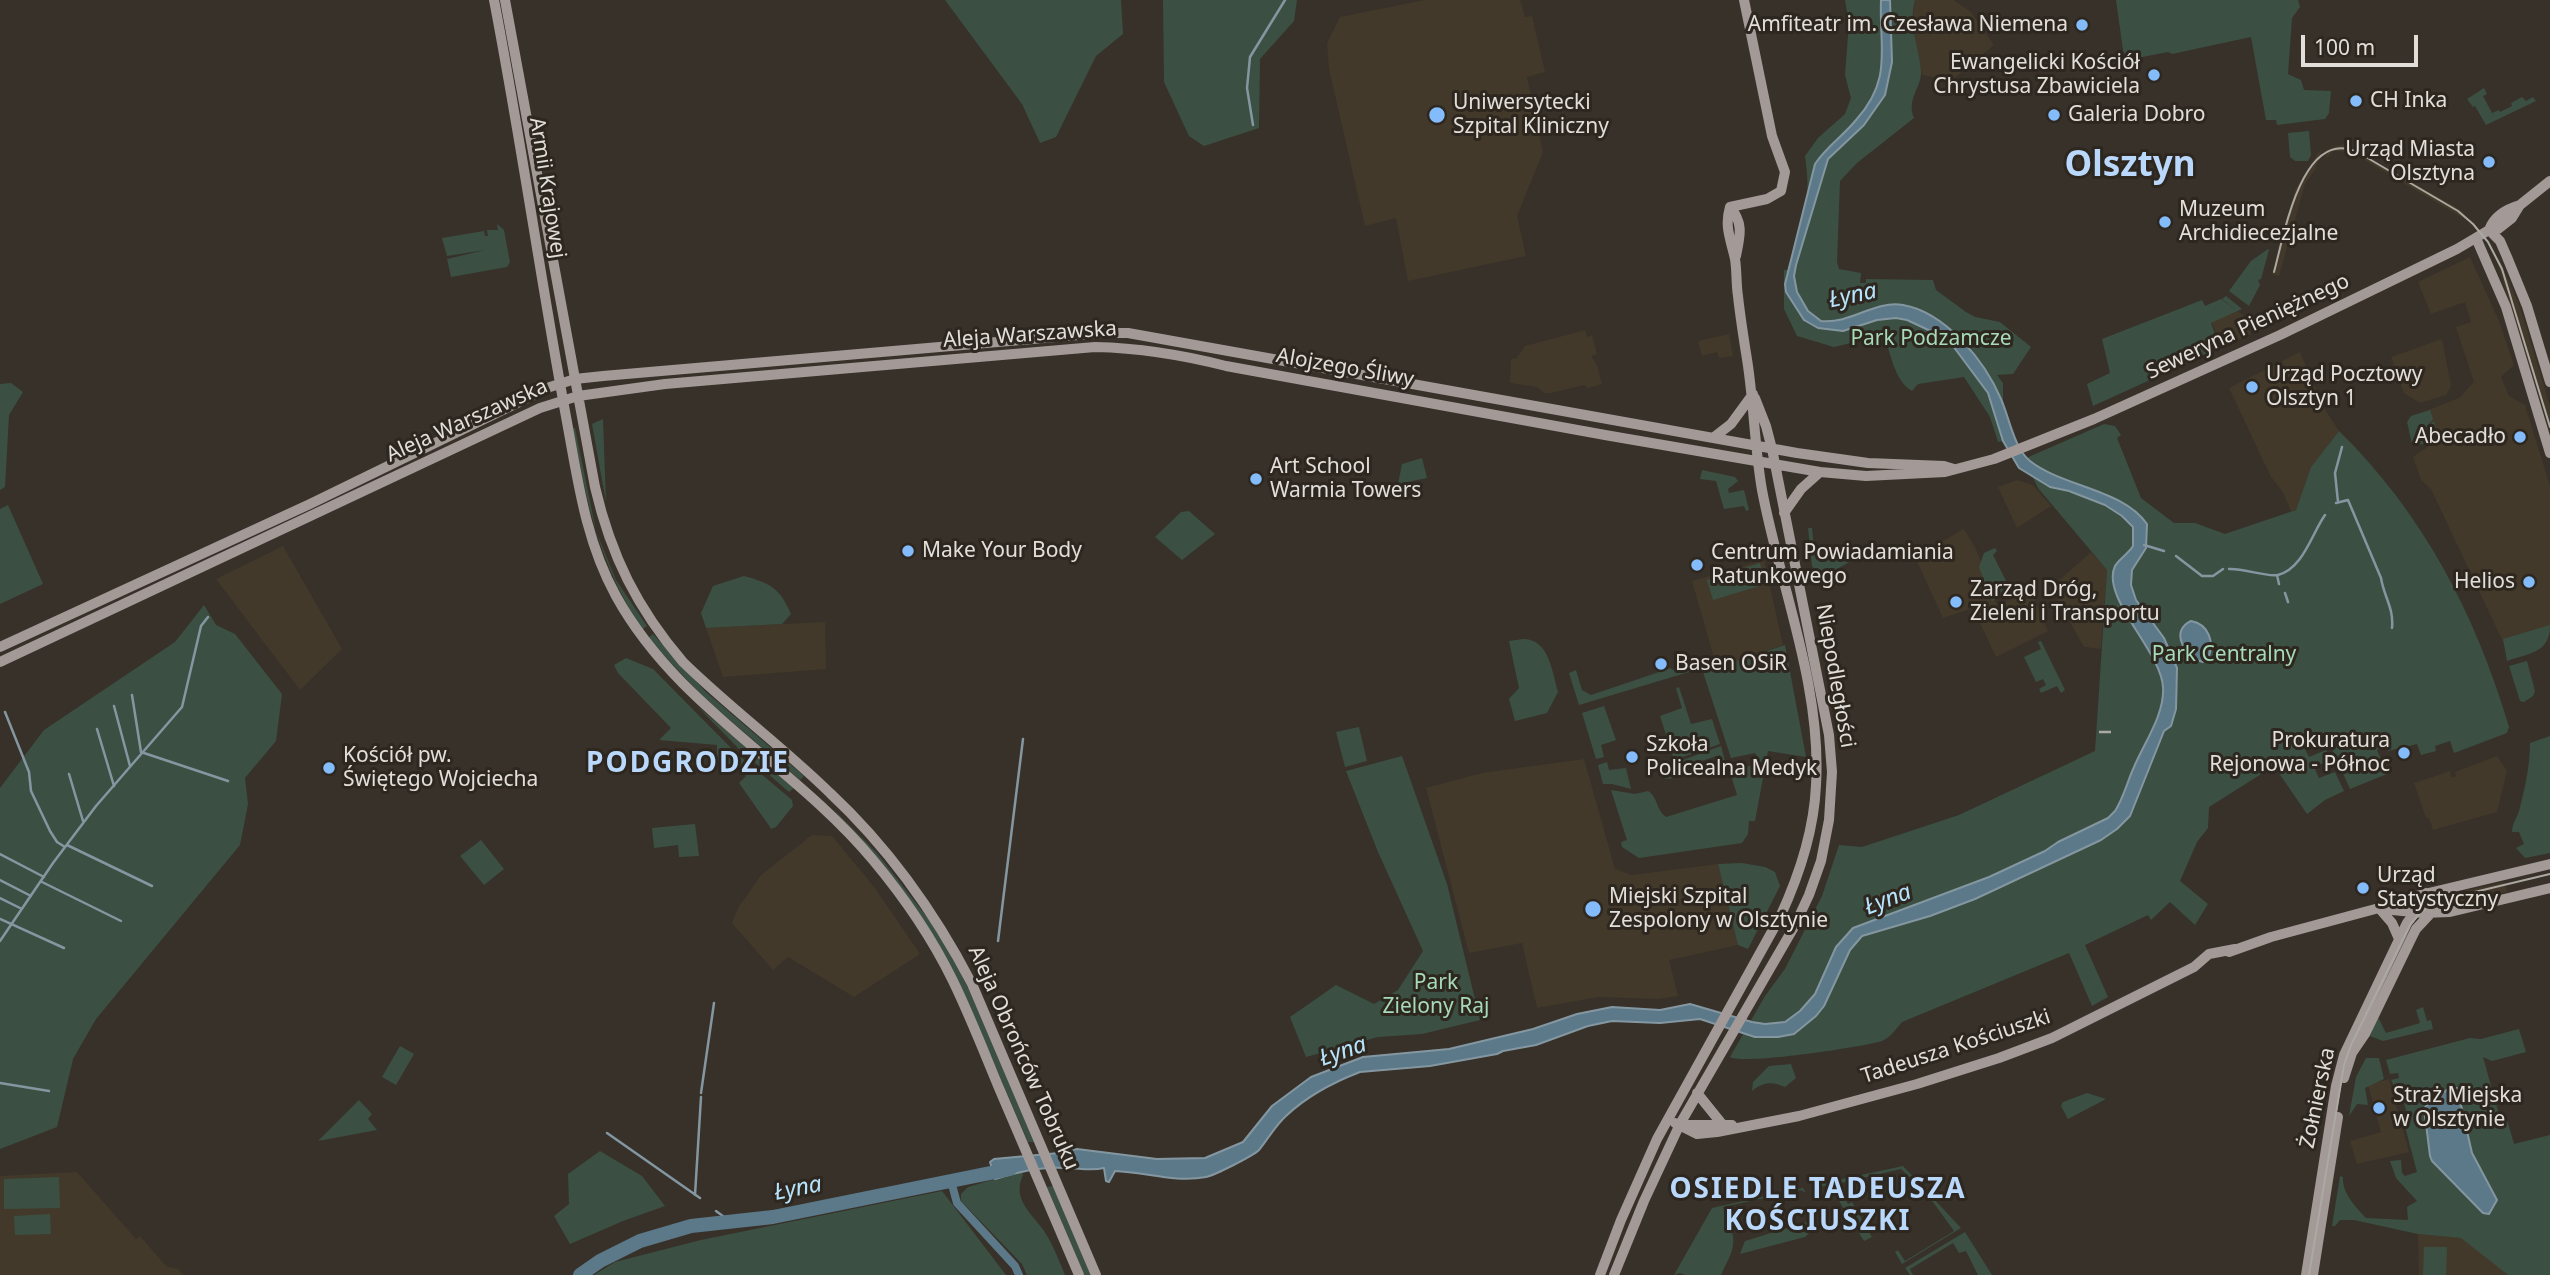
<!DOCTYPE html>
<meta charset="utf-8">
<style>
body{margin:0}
#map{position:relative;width:2550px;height:1275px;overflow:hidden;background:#373129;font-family:"Noto Sans",sans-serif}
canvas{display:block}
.scale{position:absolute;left:2301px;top:35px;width:117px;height:32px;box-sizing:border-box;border:4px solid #e2ded9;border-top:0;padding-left:9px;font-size:21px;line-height:24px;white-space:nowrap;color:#e2ded9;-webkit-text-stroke:5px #2d271f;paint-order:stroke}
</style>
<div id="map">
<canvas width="2550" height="1275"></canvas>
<div class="scale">100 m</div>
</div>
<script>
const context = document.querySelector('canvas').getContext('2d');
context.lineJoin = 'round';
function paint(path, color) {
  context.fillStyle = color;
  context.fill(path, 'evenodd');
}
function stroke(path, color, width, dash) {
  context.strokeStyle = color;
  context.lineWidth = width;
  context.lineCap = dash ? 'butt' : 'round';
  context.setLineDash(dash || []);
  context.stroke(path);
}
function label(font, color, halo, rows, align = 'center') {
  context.font = font + ' "Noto Sans",sans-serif';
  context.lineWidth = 6;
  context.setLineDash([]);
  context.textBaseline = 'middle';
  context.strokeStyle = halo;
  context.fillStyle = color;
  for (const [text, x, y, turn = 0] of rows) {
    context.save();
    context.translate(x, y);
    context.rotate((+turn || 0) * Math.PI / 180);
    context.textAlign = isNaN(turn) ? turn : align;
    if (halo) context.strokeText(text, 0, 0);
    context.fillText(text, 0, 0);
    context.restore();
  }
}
paint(new Path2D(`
 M1425 0H1520L1525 17 1532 16 1545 72 1527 77 1543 152 1517 216 1526 256 1408 281 1396 218 1365 226 1329 69 1327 43 1340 17Z
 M1915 0H1953L1970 11 1994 45 1951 81 1922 75 1912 23Z
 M2344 144 2456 207 2463 212 2468 221 2351 152 2333 151 2324 160 2331 148Z
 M2322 147 2315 170 2305 184 2279 276 2272 274 2295 190Z
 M2470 257 2499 321 2514 365 2501 377 2509 396 2525 405 2550 486V627L2504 644 2431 489 2421 480 2413 457 2436 441 2426 411 2459 398 2474 382 2456 327 2471 322 2465 302 2431 314 2418 282Z
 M2499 258 2520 307 2550 406V432L2496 259Z
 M2221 299 2243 315V320L2251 334 2222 347 2205 306Z
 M1585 330 1587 337 1592 335 1597 354 1591 356 1597 365 1602 384 1588 388 1584 385 1551 393H1544L1537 387 1510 383 1511 359H1516L1525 346Z
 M1729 334 1733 356 1719 358 1717 352 1702 356 1698 341Z
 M2442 339 2451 386 2446 395 2420 403 2404 393 2391 357Z
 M2300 352 2324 408 2339 431 2311 467 2296 510 2291 511 2283 492 2271 477 2229 388Z
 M2017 480 2033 485 2051 506 2017 528 1998 487Z
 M1964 529 1976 549 1997 605 2030 591 2048 631 1996 657 1973 608 1943 618 1915 557Z
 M283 546 342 649 300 690 216 579Z
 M2091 552 2107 570 2101 649 2084 647 2051 588Z
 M1764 560 1783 645 1717 668 1692 581Z
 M825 622 826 669 723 677 706 628Z
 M2497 756 2507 771 2497 812 2433 830 2429 818H2426L2414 783 2450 771 2451 777H2454L2456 776 2455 772Z
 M1584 759 1615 869 1632 875 1718 864 1738 945 1669 960 1678 996 1659 999 1598 997 1537 1008 1522 943 1469 953 1426 788 1482 773Z
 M812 835 832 836 875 888 920 954 854 997 788 957 773 970 732 923 738 908 761 875Z
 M2505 882 2507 892 2438 909 2425 906 2431 902H2428L2436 897Z
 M2389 1079 2409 1152 2357 1164 2350 1141 2381 1132 2368 1085Z
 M77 1172 136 1239 140 1236 166 1266 178 1269 183 1275H0V1176Z
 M2418 1234 2462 1238 2508 1275H2419Z`), '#42392a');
paint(new Path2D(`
 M945 0H1121L1123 34 1096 56 1056 137 1040 143 1022 104Z
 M1163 0H1297L1294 21 1260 59 1259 128 1204 146 1189 136 1164 82Z
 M1845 0H1915C1908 25 1919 46 1921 71 1922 87 1906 99 1914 118L1857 163 1840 181 1837 262 1839 269 1861 273 1860 283H1866V279L1933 280 1936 290 1966 312 1975 317 2000 322 2031 347 2013 374 1997 375 2003 383V401L1987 376 1981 383C1993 399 2000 421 2003 441L1998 442 1990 417 1964 377 1918 384 1912 391C1894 380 1891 354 1884 335L1834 347 1797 336 1784 309V270H1795C1806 232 1811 196 1805 156L1818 138 1845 114 1851 98 1845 75 1849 23Z
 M2116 0H2298L2300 7 2292 18 2288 74 2301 80 2304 90 2331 91 2329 113 2325 119 2277 125 2276 120H2266L2251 37 2172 54 2168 52 2127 60 2123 50Z
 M2484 88 2487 94 2483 96 2492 113 2499 110 2500 112 2512 106 2511 103 2522 97 2526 101 2533 97 2536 101 2486 125 2475 106 2473 107 2467 99Z
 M2309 131 2311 155 2308 161H2295L2290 157 2288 133Z
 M497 224 504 230 510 262 507 267 451 277 447 259 485 250 447 256 442 238 484 231 485 236H488L487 230H498Z
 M2268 249 2269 250 2261 279 2258 280 2260 285 2249 306 2229 291 2251 261Z
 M2226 296 2242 309 2211 323 2220 348 2093 406 2087 384 2110 373 2102 339 2202 300 2205 306 2221 299 2237 311 2222 299Z
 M11 383 23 392 9 415 5 487 0 490V384Z
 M2430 410 2433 419 2421 434 2434 421 2438 437 2424 444 2414 445 2421 434 2412 444 2407 422 2411 416Z
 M603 419 606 502 592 424Z
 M2104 424 2115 426 2121 435 2117 438 2141 498 2174 523H2195L2225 534 2296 510 2311 467 2339 431C2423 513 2476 615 2509 727L2507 733 2454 753 2450 741 2435 746 2436 751 2421 755 2417 744 2388 751 2386 746 2377 750 2387 774 2350 789 2328 740 2305 749 2309 757 2326 750 2331 760 2314 767 2319 778 2335 772 2344 791 2325 800 2307 814 2274 766 2209 807 2208 828 2197 842 2180 881 2208 904 2195 925 2170 902 2151 920 2148 915 2085 945 2108 997 2092 1006 2069 953 1902 1022C1897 1028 1890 1038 1882 1041 1863 1047 1744 1065 1730 1057L1765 996 1785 969 1822 896 1839 845 1862 847 1959 815 2095 751 2107 570 2038 488 2024 459Z
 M573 428H575L596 531 616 580 647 626 642 630C598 559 588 509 573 428Z
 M1422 458 1427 478 1398 484 1402 464Z
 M1702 470 1735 477 1738 481 1728 489 1729 493 1744 490 1749 510 1746 511 1744 506 1724 509 1716 481 1700 479Z
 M8 505 43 584 0 604V509Z
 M1189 511 1215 534 1182 560 1155 537 1181 512Z
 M1808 528H1812L1815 556 1822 561C1829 550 1833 548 1846 553L1851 561 1823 577 1819 576 1812 566Z
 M1995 548 1997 551 1993 555 2007 583 2012 581 2018 586 1992 601 1979 567 1984 553Z
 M1760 563 1766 584 1713 600 1707 580Z
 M744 576C770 583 780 588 791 614L782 624 706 628 701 613 713 586Z
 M204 605 216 625 235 634 282 694 276 741 245 778 248 804 240 845 96 1019 73 1059 57 1127 0 1149V788L44 730 175 642Z
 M2550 625C2550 653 2530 653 2507 661L2503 639Z
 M653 634 706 692 804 776 800 780 702 696 648 638Z
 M1523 639C1549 639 1552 671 1558 692L1547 713 1515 721 1509 699 1519 688 1509 641Z
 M2041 641 2065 690 2061 693 2057 686 2041 693 2039 689 2046 685 2043 679 2036 682 2024 657 2041 649 2038 642Z
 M1785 645 1806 757 1768 751 1755 821H1749L1748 834 1742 843 1639 858 1622 847 1621 842 1627 840 1611 790 1635 794 1648 791C1658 797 1656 810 1666 817L1737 795 1729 769 1731 765 1740 763 1746 767 1750 766 1757 756 1755 753 1731 758 1703 672Z
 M626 658 653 669 735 752 792 800 793 806 776 827 771 829 770 827 739 783 746 776 737 766 717 761V745L659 740 671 728 618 673 614 665Z
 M1707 660 1709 666 1579 705 1569 673 1576 670 1582 690 1591 695 1671 668 1672 670Z
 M2527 661 2535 691 2533 696 2524 702 2520 701 2509 666Z
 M1679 687 1691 724 1712 719 1720 744 1674 760 1660 716 1682 708 1676 688Z
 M697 706 794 788 789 792 738 748Z
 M1604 706 1616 740 1601 745 1604 757 1596 759 1582 713Z
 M1359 727 1367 761 1345 767 1336 732Z
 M2550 736V853L2525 858 2516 848 2524 844 2519 832H2512C2512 823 2517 818 2519 811 2525 788 2530 766 2530 743Z
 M1721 746 1725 761 1721 763 1720 755 1677 769 1675 778 1665 779 1661 768Z
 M1402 756 1447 884 1480 1020 1422 1034 1378 1037 1306 1057 1290 1017 1336 985 1374 1004 1398 990 1423 951 1378 852 1346 771Z
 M1607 762 1609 770 1626 768 1631 789 1612 784H1603L1598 765Z
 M833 809 877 853 940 934 970 992 1034 1142H1028L965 996 934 937 897 882Z
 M695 824 699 856 679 857 678 845 654 848 652 828Z
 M481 840 504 869 484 885 460 856Z
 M1742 863 1765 867 1775 872 1780 886 1748 949 1738 945 1718 864Z
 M2423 1007 2427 1021 2431 1020 2433 1029 2383 1041 2370 1036 2378 1017 2386 1033 2420 1023 2416 1010Z
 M2519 1029 2526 1052 2492 1061 2483 1057 2500 1118 2506 1116 2514 1144 2550 1135V1275H2508L2461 1238 2418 1234 2354 1220H2340L2335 1226H2332L2340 1176 2343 1177C2342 1193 2355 1206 2366 1218L2408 1220 2407 1207 2417 1201 2396 1178 2390 1161 2401 1160 2402 1173 2405 1176 2417 1172 2403 1119 2408 1117 2399 1085 2394 1086 2391 1080 2399 1078 2398 1073 2390 1074 2386 1060 2470 1038 2481 1039ZM2457 1088 2472 1153 2497 1200 2429 1103 2448 1089Z
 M400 1046 414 1054 396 1085 382 1077Z
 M2366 1058H2379L2384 1079 2365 1088 2368 1105 2357 1104 2349 1116 2356 1077Z
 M1791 1064 1796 1078 1785 1087C1772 1081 1763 1082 1752 1091L1753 1082 1769 1066Z
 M2087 1093 2106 1099 2068 1119 2061 1106 2063 1102Z
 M359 1100 372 1114 368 1119 377 1130 318 1141Z
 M600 1151 642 1176 665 1206 623 1221 570 1244 554 1216 569 1204 568 1174Z
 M1903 1166 1961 1228 1902 1264 1895 1252 1898 1250 1905 1261 1954 1231 1933 1202 1925 1198 1916 1183 1901 1169 1837 1184 1848 1204 1852 1202 1872 1237 1864 1241 1829 1185 1816 1188 1810 1186Z
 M1022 1171 1023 1175C1010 1203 1038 1217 1049 1239 1055 1250 1060 1263 1065 1275H1027L1022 1264 961 1201V1194L968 1187Z
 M59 1177 60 1208 4 1209V1179Z
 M1053 1186 1091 1275H1084L1047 1187Z
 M1803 1188 1806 1193 1801 1190 1723 1207 1727 1224 1730 1225C1738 1247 1730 1255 1721 1275H1685L1680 1273 1674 1275 1712 1208Z
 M942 1191 1006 1275H594L615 1262 701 1240Z
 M50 1214 51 1234 15 1235 14 1216Z
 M1807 1222 1812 1227 1811 1231 1805 1237 1740 1254 1745 1241Z
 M1965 1232 1992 1275H1978L1966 1251 1959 1253 1953 1243 1910 1269 1913 1275H1910L1905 1268Z
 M2424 1247H2447L2446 1275H2423Z`), '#3b5042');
const water = new Path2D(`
 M1881 0H1890L1892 62 1885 95 1864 125 1828 159 1796 265 1794 276 1797 292 1808 311 1821 321C1852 324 1874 300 1903 305 1945 312 1985 361 2001 399 2009 417 2014 448 2030 461 2063 487 2123 489 2147 524L2146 548 2132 570 2131 585 2136 600 2164 638 2177 668 2176 709 2171 726 2164 731 2130 816 2117 829 2101 840 1975 899 1930 916 1862 936 1850 950 1824 1006 1816 1016 1794 1034 1778 1037H1755L1700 1019 1660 1023 1612 1021 1588 1026 1536 1045 1503 1051 1497 1054 1430 1066 1360 1072C1334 1082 1306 1097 1286 1116 1275 1126 1268 1139 1259 1150 1253 1156 1215 1175 1206 1177 1175 1183 1145 1172 1115 1171L1109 1182 1106 1181 1104 1168C1091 1171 1079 1168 1065 1168 1042 1166 1017 1172 995 1179L990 1162 994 1159 1059 1153 1077 1149 1157 1159 1205 1158 1243 1142 1272 1106 1311 1077 1363 1057 1449 1049 1533 1029 1577 1014 1612 1007 1660 1010 1690 1004 1752 1022 1765 1024 1785 1022 1800 1011 1815 994 1836 947 1853 928 1989 877 2045 851 2058 842 2108 818 2115 811C2124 797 2127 782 2134 767 2144 743 2165 714 2163 687 2161 651 2100 597 2115 566 2119 559 2128 554 2133 546V527L2122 516 2105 505 2069 491 2050 487 2019 468 2003 441 1988 393 1953 346 1937 334 1907 320 1896 318 1877 320 1843 331 1818 328 1804 320 1786 292 1785 284 1815 164C1826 147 1843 136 1856 120 1893 79 1879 49 1881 0Z
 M2191 621C2209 624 2215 643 2208 659L2203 662C2185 657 2169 631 2191 621Z
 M2457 1088 2472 1153 2497 1200 2489 1214 2483 1213 2432 1161 2430 1156 2424 1108 2448 1089Z`);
paint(water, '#5c7989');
stroke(water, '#8497a1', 2);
stroke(new Path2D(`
 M1253 125 1247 88 1250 57 1285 0
 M2338 502 2335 473 2342 447
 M2336 503 2348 500 2381 578C2384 597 2394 608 2392 628
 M2144 545 2164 551
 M2176 556 2202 576H2213L2223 569
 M2229 569C2243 568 2265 577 2278 575 2303 569 2312 533 2325 515
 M2277 575 2279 584
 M2285 593 2288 602
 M132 695 141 752 228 781
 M114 706 130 766
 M5 712 29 772 31 791 50 831 57 842 65 847
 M97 729 114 786
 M69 774 83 821
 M67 845 152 886
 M0 854 44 877
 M0 880 31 896
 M42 882 121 921
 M0 898 22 909
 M0 919 64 948
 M0 941 53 863 96 806 182 707 201 626 208 617
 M998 941 1023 739
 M0 1083 49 1091
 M701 1093 714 1003
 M607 1133 700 1198
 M695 1195 701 1097
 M716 1211 731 1222`), '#8497a1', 2.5);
stroke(new Path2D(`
 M951 1181 957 1203 1015 1266 1019 1275`), '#5c7989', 8);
stroke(new Path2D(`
 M580 1275 600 1261 640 1241 691 1226 773 1217 1010 1169`), '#5c7989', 14);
stroke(new Path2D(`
 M494 0C521 140 541 282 567 422 578 482 586 542 616 596 677 707 794 765 873 860 904 897 932 938 953 981 970 1016 984 1052 999 1088 1026 1150 1052 1213 1079 1275
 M505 0 595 487C611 556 637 608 683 662 730 708 783 747 830 793 889 848 935 913 972 984L1096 1275
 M1744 0 1772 136 1785 172 1781 191
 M1730 207C1744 223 1740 236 1736 256
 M1730 207 1767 199 1781 191
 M2489 230 2500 241 2507 257 2527 306 2550 382
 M2489 230C2494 216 2506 209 2520 205
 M2476 238 2506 307 2550 453
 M1713 438 1731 424 1753 394
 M1784 513 1801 489 1820 472
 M0 647 310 504 550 387 575 379 603 376 1102 333H1128L1797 453 1868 463 1944 466 1954 469
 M0 662 540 408 578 396 665 384 1095 347C1140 348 1183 355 1226 366L1605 435 1820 472 1866 476 1945 472 1994 459 2094 419 2280 335 2457 249 2489 230 2498 229 2512 218 2520 205 2550 181
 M2379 908 2392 923 2399 939
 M2382 909 2423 913 2450 912 2550 888
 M2229 952 2271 937 2379 908 2416 896 2550 864
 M2344 1078 2352 1053 2365 1034 2411 939 2416 929 2431 913
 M1697 1093 1722 1124
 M1675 1123 1697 1134 1717 1132 1799 1116 1917 1084 1999 1058 2052 1038 2194 967 2209 954 2235 949
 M1684 1125H1732
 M1600 1275 1621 1220 1657 1139 1780 917C1799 876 1814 831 1816 785 1822 686 1780 586 1762 490 1754 444 1754 399 1746 353 1743 334 1740 315 1738 296 1736 284 1737 271 1735 259 1731 240 1724 227 1730 207
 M1614 1275 1644 1201 1680 1124 1794 927 1809 895 1821 861 1829 820 1832 772 1829 735 1772 449 1766 426 1755 398
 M2306 1275 2336 1086 2344 1055 2407 923 2424 900 2426 893
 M2313 1275 2338 1117`), '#a39997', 10);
stroke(new Path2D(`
 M2274 272C2284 236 2302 124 2359 153L2458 211 2473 224 2488 242 2502 269 2550 427
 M2309 1275 2344 1065 2351 1045 2410 925 2420 913 2437 901 2550 874`), '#aca8a2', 2);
stroke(new Path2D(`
 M2099 732H2116`), '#aca8a2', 2.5, [12, 12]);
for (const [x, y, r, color] of [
 [2082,25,7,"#84bcfb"],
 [2154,75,7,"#84bcfb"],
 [2356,101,7,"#84bcfb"],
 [1437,115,9,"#84bcfb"],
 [2054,115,7,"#84bcfb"],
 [2489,162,7,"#84bcfb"],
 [2165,222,7,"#84bcfb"],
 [2252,387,7,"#84bcfb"],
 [2520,437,7,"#84bcfb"],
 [1256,479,7,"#84bcfb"],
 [908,551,7,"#84bcfb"],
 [1697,565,7,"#84bcfb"],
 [2529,582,7,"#84bcfb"],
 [1956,602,7,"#84bcfb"],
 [1661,664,7,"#84bcfb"],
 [2404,753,7,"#84bcfb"],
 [1632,757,7,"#84bcfb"],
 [329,768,7,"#84bcfb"],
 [2363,888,7,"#84bcfb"],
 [1593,909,9,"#84bcfb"],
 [2379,1108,7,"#84bcfb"]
]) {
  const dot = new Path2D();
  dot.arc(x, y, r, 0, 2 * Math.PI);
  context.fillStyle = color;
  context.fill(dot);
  stroke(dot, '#2d271f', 2.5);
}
label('21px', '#e2ded9', '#2d271f', [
 ["Amfiteatr im. Czesława Niemena",2068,25,"right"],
 ["Ewangelicki Kościół",2140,63,"right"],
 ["Chrystusa Zbawiciela",2140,87,"right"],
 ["CH Inka",2370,101],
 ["Uniwersytecki",1453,103],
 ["Szpital Kliniczny",1453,127],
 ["Galeria Dobro",2068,115],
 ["Urząd Miasta",2475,150,"right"],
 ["Olsztyna",2475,174,"right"],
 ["Muzeum",2179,210],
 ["Archidiecezjalne",2179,234],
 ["Urząd Pocztowy",2266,375],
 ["Olsztyn 1",2266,399],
 ["Abecadło",2506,437,"right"],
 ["Art School",1270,467],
 ["Warmia Towers",1270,491],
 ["Make Your Body",922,551],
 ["Centrum Powiadamiania",1711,553],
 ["Ratunkowego",1711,577],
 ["Helios",2515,582,"right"],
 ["Zarząd Dróg,",1970,590],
 ["Zieleni i Transportu",1970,614],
 ["Basen OSiR",1675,664],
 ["Prokuratura",2390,741,"right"],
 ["Rejonowa - Północ",2390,765,"right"],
 ["Szkoła",1646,745],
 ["Policealna Medyk",1646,769],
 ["Kościół pw.",343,756],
 ["Świętego Wojciecha",343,780],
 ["Urząd",2377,876],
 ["Statystyczny",2377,900],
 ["Miejski Szpital",1609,897],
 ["Zespolony w Olsztynie",1609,921],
 ["Straż Miejska",2393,1096],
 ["w Olsztynie",2393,1120]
], 'left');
label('21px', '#e2ded9', '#2d271f', [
 ["Armii Krajowej",547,188,81],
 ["Seweryna Pieniężnego",2248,327,-25],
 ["Aleja Warszawska",1030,335,-4],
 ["Alojzego Śliwy",1345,368,10],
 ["Aleja Warszawska",467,421,-24],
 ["Niepodległości",1835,676,80],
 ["Tadeusza Kościuszki",1956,1047,-18],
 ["Aleja Obrońców Tobruku",1023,1058,66],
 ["Żołnierska",2318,1098,-78]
]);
label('21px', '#a7dab8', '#2d271f', [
 ["Park Podzamcze",1931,339],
 ["Park Centralny",2224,655],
 ["Park",1436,983],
 ["Zielony Raj",1436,1007]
]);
label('italic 23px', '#b7e3fc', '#2d271f', [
 ["Łyna",1853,296,-12],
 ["Łyna",1888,900,-21],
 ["Łyna",1343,1052,-19],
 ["Łyna",798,1189,-11]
]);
context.letterSpacing = '2px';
label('bold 28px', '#b9d8fc', '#2d271f', [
 ["PODGRODZIE",688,764],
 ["OSIEDLE TADEUSZA",1818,1190],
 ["KOŚCIUSZKI",1818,1222]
]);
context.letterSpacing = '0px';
label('bold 35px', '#b9d8fc', '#2d271f', [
 ["Olsztyn",2130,166]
]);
</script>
